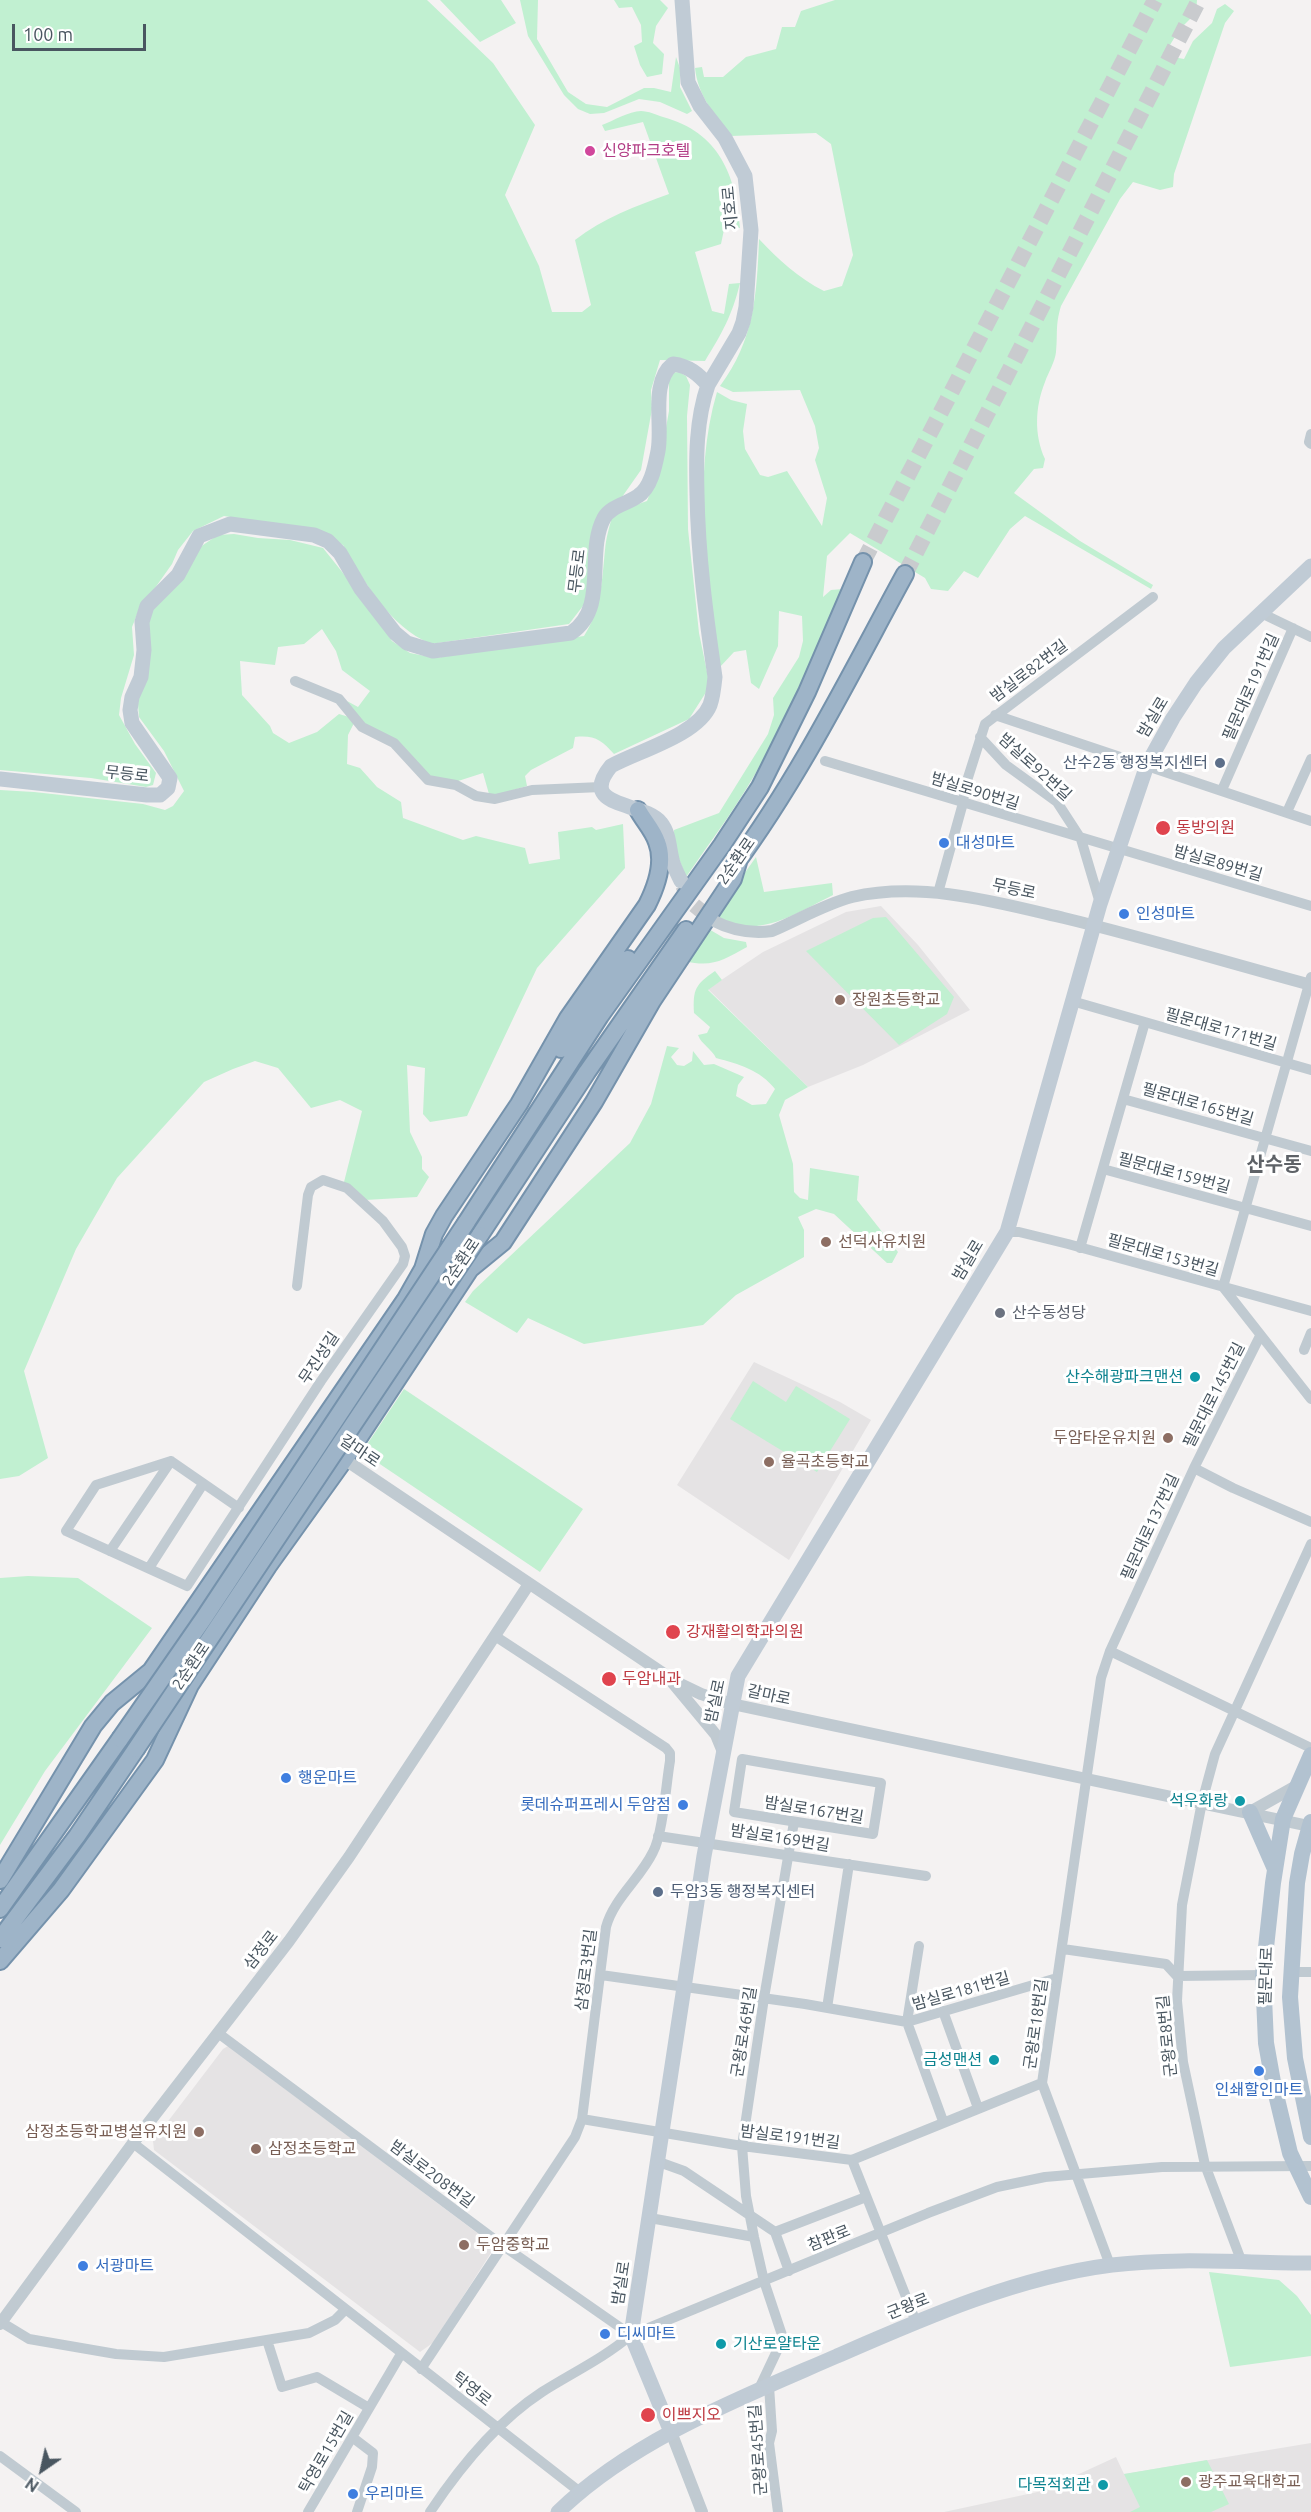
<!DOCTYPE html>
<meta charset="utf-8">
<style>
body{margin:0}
#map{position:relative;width:1311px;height:2512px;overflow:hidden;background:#f4f2f2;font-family:Ubuntu,sans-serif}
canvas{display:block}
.north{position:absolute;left:12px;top:2440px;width:60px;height:60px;-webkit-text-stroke:4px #fff;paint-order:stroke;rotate:214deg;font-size:16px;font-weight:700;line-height:24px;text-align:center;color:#495660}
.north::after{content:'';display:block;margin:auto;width:21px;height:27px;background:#495660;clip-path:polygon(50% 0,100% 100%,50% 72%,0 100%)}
.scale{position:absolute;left:12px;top:24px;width:134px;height:27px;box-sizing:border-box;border:3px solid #495660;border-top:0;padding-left:8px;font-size:18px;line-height:21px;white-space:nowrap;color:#495660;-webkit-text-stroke:4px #fff;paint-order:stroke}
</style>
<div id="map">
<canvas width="1311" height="2512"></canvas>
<div class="north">N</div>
<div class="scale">100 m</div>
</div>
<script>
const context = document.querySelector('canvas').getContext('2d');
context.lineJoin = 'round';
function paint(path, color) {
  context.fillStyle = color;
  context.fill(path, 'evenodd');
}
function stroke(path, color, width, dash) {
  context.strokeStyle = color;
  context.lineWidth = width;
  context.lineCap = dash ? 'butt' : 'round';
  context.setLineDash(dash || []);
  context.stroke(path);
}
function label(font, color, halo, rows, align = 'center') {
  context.font = font + ' Ubuntu,"Noto Sans KR",sans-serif';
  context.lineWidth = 6;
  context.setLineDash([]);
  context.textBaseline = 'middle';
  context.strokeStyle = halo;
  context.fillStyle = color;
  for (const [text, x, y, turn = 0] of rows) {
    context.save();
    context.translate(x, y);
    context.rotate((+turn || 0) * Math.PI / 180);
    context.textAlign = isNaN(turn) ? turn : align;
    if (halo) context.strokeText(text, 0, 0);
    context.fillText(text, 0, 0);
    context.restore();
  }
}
paint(new Path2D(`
 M881 906 918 945 970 1010 863 1065 808 1087 708 989 763 952 846 912Z
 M754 1362 840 1402 871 1420 789 1560 677 1485Z
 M228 2046 484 2238 494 2248 434 2342 420 2352 154 2150 153 2141 223 2049Z
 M1311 2443V2512H944L1042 2491 1116 2457 1124 2474Z`), '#e5e3e4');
paint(new Path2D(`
 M0 0H427L493 63 535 125 505 195 539 266 552 312H582L591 305 575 240C603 218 636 206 669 194L643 122 605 131 602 125C613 121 629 111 641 111 648 111 657 115 663 117 719 132 736 175 740 228L725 225 721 244 695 252 712 311 724 314 729 284 740 283C732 316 722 333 705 361L660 360 651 390 652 409 641 470 622 497 604 512 586 602 569 624 431 644C389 626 365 583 343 545L261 522 224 516 193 531 178 550 172 564 138 612 132 627 134 655 121 698 119 715 135 744 156 773 153 785 146 787 91 778 0 770Z
 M440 0H501L516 23 480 42Z
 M520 0H538L537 39 568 92 586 104 607 107 644 88H654L671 92 676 57 680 68V87L692 111 687 114 660 102 639 99 604 113 590 114 578 109 564 95 528 36Z
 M614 0H660L668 8 656 26 653 43 664 54 662 74 647 77 640 65 634 46 642 42 641 25 632 7 619 8Z
 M835 0H1197L1196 13 1179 30 1170 45 1173 57 1184 59 1193 41 1212 23 1217 9 1225 4 1234 11 1225 23 1174 174 1173 187 1160 190 1133 182 1120 199 1061 306C1055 326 1058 333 1056 352 1055 362 1048 373 1045 382 1035 407 1034 435 1045 459L1043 468 1034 469 1014 493 1080 541 1153 585 1151 589 1025 516 1010 529 978 578 964 571 948 591 931 589 925 578 850 533 827 556 823 597 831 590 843 589C817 645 793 704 764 758 742 800 713 838 686 877L673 843 674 830 719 813 768 734 774 715 773 698 799 657 803 641 802 616 779 611 778 646 759 689 751 683 746 650 734 652 719 668C706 581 692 476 717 392L731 400 747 404 743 431 745 449 760 475 768 477 787 471 822 526 827 498 815 460 819 448 815 426 800 390 733 392 720 386C754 341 757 294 759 239 779 260 798 278 824 291L842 286 853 255 831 144 816 133 731 136C714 114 698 96 695 68L702 67 704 77H723L746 57 776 49 782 27H795L801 11Z
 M679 372 686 376 690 385 687 416 688 529 699 633 710 686 689 719 614 754C601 740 595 735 575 737L573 748 531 770 525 776 527 786 497 795 489 794 483 773 455 782 429 777 357 718 347 701 358 707 370 691 342 670 336 651 322 629 304 644 278 647 275 665 240 661 242 695 270 726 273 733 289 743 317 732 339 714 349 717 354 723 348 735 347 764 360 768 377 787 401 802 403 818 463 840 476 836 525 848 529 864 560 859 558 832 592 827 596 830 623 824 625 868 537 968 467 1116 430 1122 423 1114 425 1068 407 1065 410 1132 422 1157V1169L429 1177 417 1197 365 1200 344 1182 362 1111 340 1100 311 1108 278 1068 255 1061 233 1069 204 1082 117 1178 76 1249 24 1371 48 1458 19 1476 0 1479V790L34 792 143 804 165 810 173 806 184 791 164 751 139 717 138 704 149 622 151 612 197 549 218 535 234 534 258 538 290 540 323 548 363 598 392 641 410 653 435 658 584 636C601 610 602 580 605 550 606 537 610 525 613 513L647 501 658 472 669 411V373Z
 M756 857 764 892 832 883 833 895C797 913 753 943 715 915Z
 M886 917 954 997 947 1014 899 1045 806 951 873 918Z
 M707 928 724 938 746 942 747 947C723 960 712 968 685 961Z
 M715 971 722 980 708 990 808 1087 785 1100 779 1115 793 1164 794 1192 800 1198 808 1200 810 1168 859 1176 857 1200 898 1252 892 1263H887L834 1214 816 1209 798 1217 804 1230V1257L736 1295 703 1325 584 1344 528 1318 517 1333 465 1302 473 1291 630 1143 651 1104 667 1046 679 1048 671 1057 677 1065 684 1066 692 1061 693 1051 704 1065 714 1064 744 1077 738 1085 736 1096 752 1105 766 1104 775 1089C760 1070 739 1064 716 1058 712 1049 701 1044 698 1035L707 1033 710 1027 694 1013C693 989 695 985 715 971Z
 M753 1381 786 1402 796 1386 850 1419 817 1472 730 1419Z
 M404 1389 583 1509 540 1572 362 1452Z
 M28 1576 78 1578 152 1628 45 1771 0 1845V1578Z
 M1209 2272 1279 2280 1297 2296 1311 2315V2356L1230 2367Z
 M1207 2460 1229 2504 1211 2512H1130L1140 2507 1124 2474Z`), '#c1f0d1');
stroke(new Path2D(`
 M683 886 688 900 712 920`), '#c9cbce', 15, [15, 8]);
stroke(new Path2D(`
 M863 562 1155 0
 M905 574 1199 0`), '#c9cbce', 16, [16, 8]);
const trunk = new Path2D(`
 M734 866C801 775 851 673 905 574
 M561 1049 628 959
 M466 1223 600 1016 722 845 760 787 807 692 863 562
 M480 1235 587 1072 686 930
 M258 1553 289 1504
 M0 1880 93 1726 112 1703 151 1671 406 1299 423 1269 434 1234 444 1216 519 1104 568 1018 647 905C656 887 665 862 657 842 653 830 644 821 638 810
 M0 1909 120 1739
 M0 1939 77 1836 136 1749
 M0 1961 61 1890 155 1760 190 1685 268 1566 344 1460 470 1269 503 1242 594 1102 652 1001 733 879 739 859`);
stroke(trunk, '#7592ac', 20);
stroke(new Path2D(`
 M1311 434 1309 442 1311 444
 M1261 613 1311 637
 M295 681 339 699 362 727 394 743 428 780 456 785 476 796 495 799 532 790 601 787
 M995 715 1311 821
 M980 737 1006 765 1057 802 1081 839 1100 903
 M825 761 1311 906
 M1222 790 1293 628
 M1287 812 1311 759
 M938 893 963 803 965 787 985 724 1153 597
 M1311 977 1223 1287 1311 1399
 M1072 1001 1311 1070
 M1123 1099 1311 1151
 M1103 1169 1311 1226
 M1007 1232H1019L1068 1244 1311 1311
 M1080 1248 1145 1022
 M1304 1350 1311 1333
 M1194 1468 1233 1488 1311 1522
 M239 1508 171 1461 96 1485 66 1531 187 1586 321 1381 403 1264 405 1256 402 1247 383 1221 347 1188 323 1180 311 1187 308 1195 297 1286
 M110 1551 171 1461
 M149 1568 203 1484
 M1110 1651 1311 1748
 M742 1759 881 1783 873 1834 734 1812Z
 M658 1836 926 1876
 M919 1946 907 2022 943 2121
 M1063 1949 1166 1964 1177 1976 1263 1975
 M1290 1972H1311
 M601 1975 805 2004 907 2022 1057 1978
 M827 2008 849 1864
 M943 2011 978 2108
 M218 2033 502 2245 631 2335
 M582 2119 742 2146 852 2160 1042 2083
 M133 2143 580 2492
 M852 2160 916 2322
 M659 2162 684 2171 775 2232 789 2271
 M650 2218 754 2237
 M775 2232 866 2197
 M1241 2260 1205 2165 1183 2062 1177 2001 1182 1905 1202 1802 1215 1754 1311 1544
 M1110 2265 1042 2083 1101 1678 1110 1651 1194 1468 1260 1336
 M1 2322 29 2339 116 2354 164 2357 309 2333 335 2320 345 2310
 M267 2340 282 2387 317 2377 369 2408
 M421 2369 575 2137 582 2119 606 1927C614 1898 640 1879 653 1852 663 1833 666 1784 670 1761V1753L666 1748 495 1636
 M769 2386 772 2431 769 2443 778 2512
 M758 2391 783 2338 764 2281 754 2237 746 2196 742 2146 764 1998 794 1822
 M352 2437 373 2453 372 2467 357 2512
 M0 2456 76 2512
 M308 2512 401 2354
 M430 2512C460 2467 496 2422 542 2392 572 2373 604 2358 631 2335L928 2213 997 2187 1045 2177 1162 2167 1311 2166`), '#c0cad1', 10);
stroke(new Path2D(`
 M712 920C731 930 751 934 772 931 798 920 825 904 852 897 922 881 996 902 1064 918 1147 938 1229 963 1311 985
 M338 1455 676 1682 701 1694 732 1704 1309 1826
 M672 1682 716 1735 723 1752
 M1250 1812 1298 1785
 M0 2324 133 2143 289 1941 349 1857 529 1584
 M671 2432 702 2512`), '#c0cad1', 12);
stroke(new Path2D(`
 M682 0 688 82 700 106 725 138 745 176 751 230 746 307 743 322 739 333 708 385
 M0 779 147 795H160L168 788 170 778 132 723 130 710 132 697 141 677 144 650 142 622 147 606 178 575 199 536 230 524 314 535 328 541 340 553 361 589 395 633 407 643 433 651 571 633C609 608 585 553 604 518 611 506 627 504 638 496 651 488 655 466 658 451 663 425 650 382 673 364 689 366 698 374 708 385 696 420 696 457 697 494 698 556 706 616 715 677 714 687 713 697 710 705 698 735 638 751 611 766 576 809 644 801 661 823 670 834 669 851 673 863 675 869 678 875 681 881
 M671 2432 631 2335 704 1856 738 1676 1007 1232 1100 904 1147 765 1173 718 1196 683 1224 648 1311 566
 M558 2512C633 2439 743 2397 837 2356 924 2318 1017 2277 1112 2265 1178 2257 1245 2263 1311 2263`), '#c0cbd5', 15);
stroke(new Path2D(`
 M1311 1755 1283 1819 1273 1883 1263 1975 1266 2043 1273 2082 1290 2153 1311 2197
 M1250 1812 1275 1869
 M1311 1822 1302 1854 1297 1883 1290 1997 1295 2058 1311 2137`), '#b2c2d0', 16);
stroke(trunk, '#9eb4c8', 16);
const trunkBridge = new Path2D(`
 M120 1739 204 1618 466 1223
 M136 1749 480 1235`);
stroke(trunkBridge, '#7592ac', 20, []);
stroke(trunkBridge, '#9eb4c8', 16);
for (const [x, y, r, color] of [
 [590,151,6,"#d1479c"],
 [1220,763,6,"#5c6f8a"],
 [1163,828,8,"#e0444e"],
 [944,843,6,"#3f7fe0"],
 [1124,914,6,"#3f7fe0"],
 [840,1000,6,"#8d6e63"],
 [826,1242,6,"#8d6e63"],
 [1000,1313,6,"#6b7280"],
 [1195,1377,6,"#0f9aa8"],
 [1168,1438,6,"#8d6e63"],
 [769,1462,6,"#8d6e63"],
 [673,1632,8,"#e0444e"],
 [609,1679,8,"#e0444e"],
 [286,1778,6,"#3f7fe0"],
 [1240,1801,6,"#0f9aa8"],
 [683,1805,6,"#3f7fe0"],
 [658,1892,6,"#5c6f8a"],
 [994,2060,6,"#0f9aa8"],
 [1259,2071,6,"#3f7fe0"],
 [199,2132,6,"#8d6e63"],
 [256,2149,6,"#8d6e63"],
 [464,2245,6,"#8d6e63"],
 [83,2266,6,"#3f7fe0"],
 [605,2334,6,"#3f7fe0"],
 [721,2344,6,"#0f9aa8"],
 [648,2415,8,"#e0444e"],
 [1186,2482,6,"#8d6e63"],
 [1103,2485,6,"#0f9aa8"],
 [353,2494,6,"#3f7fe0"]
]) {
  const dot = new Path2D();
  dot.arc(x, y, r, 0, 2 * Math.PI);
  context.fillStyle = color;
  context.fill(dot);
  stroke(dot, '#fff', 2);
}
label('16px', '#b23c85', '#fff', [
 ["신양파크호텔",602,151]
], 'left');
label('16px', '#495660', '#fff', [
 ["지호로",730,208,-95],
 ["무등로",577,571,-83],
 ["밤실로82번길",1029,671,-37],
 ["필문대로191번길",1251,687,-66],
 ["밤실로",1153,717,-59],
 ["밤실로92번길",1035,767,42],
 ["무등로",127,774,6],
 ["밤실로90번길",975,791,17],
 ["2순환로",736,861,-55],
 ["밤실로89번길",1218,863,16],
 ["무등로",1014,889,12],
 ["필문대로171번길",1221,1029,16],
 ["필문대로165번길",1198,1104,16],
 ["필문대로159번길",1174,1173,15],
 ["필문대로153번길",1163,1255,16],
 ["밤실로",968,1260,-59],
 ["2순환로",461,1262,-56],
 ["무진성길",319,1358,-56],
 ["필문대로145번길",1214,1395,-63],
 ["갈마로",360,1451,34],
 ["필문대로137번길",1150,1527,-65],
 ["2순환로",191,1666,-56],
 ["갈마로",769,1695,12],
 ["밤실로",715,1701,-78],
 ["밤실로167번길",814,1810,9],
 ["밤실로169번길",780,1838,9],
 ["삼정로",261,1950,-52],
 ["삼정로3번길",586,1970,-83],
 ["필문대로",1266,1976,-88],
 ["밤실로181번길",961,1991,-16],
 ["군왕로18번길",1036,2024,-82],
 ["군왕로46번길",744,2032,-81],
 ["군왕로8번길",1167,2036,-96],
 ["밤실로191번길",790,2137,7],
 ["밤실로208번길",432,2174,37],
 ["참판로",829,2238,-22],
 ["밤실로",621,2283,-81],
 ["군왕로",908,2306,-22],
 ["탁영로",472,2389,38],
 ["군왕로45번길",758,2450,-94],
 ["탁영로15번길",326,2452,-60]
]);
label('16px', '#4e5e75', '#fff', [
 ["산수2동 행정복지센터",1208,763],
 ["두암3동 행정복지센터",670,1892,"left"]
], 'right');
label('16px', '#be3a42', '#fff', [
 ["동방의원",1176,828],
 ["강재활의학과의원",686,1632],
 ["두암내과",622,1679],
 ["이쁘지오",662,2415]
], 'left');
label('16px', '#366cbe', '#fff', [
 ["대성마트",956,843],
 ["인성마트",1136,914],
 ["행운마트",298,1778],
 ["롯데슈퍼프레시 두암점",671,1805,"right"],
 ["인쇄할인마트",1259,2090,"center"],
 ["서광마트",95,2266],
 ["디씨마트",617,2334],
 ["우리마트",365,2494]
], 'left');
label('16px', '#785e54', '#fff', [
 ["장원초등학교",852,1000],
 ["선덕사유치원",838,1242],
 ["두암타운유치원",1156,1438,"right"],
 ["율곡초등학교",781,1462],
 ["삼정초등학교병설유치원",187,2132,"right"],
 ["삼정초등학교",268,2149],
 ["두암중학교",476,2245],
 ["광주교육대학교",1198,2482]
], 'left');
label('16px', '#5b616d', '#fff', [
 ["산수동성당",1012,1313]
], 'left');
label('16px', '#0d838f', '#fff', [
 ["산수해광파크맨션",1183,1377],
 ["석우화랑",1228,1801],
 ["금성맨션",982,2060],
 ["기산로얄타운",733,2344,"left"],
 ["다목적회관",1091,2485]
], 'right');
label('bold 20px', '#5e6267', '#fff', [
 ["산수동",1274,1164]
]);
</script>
